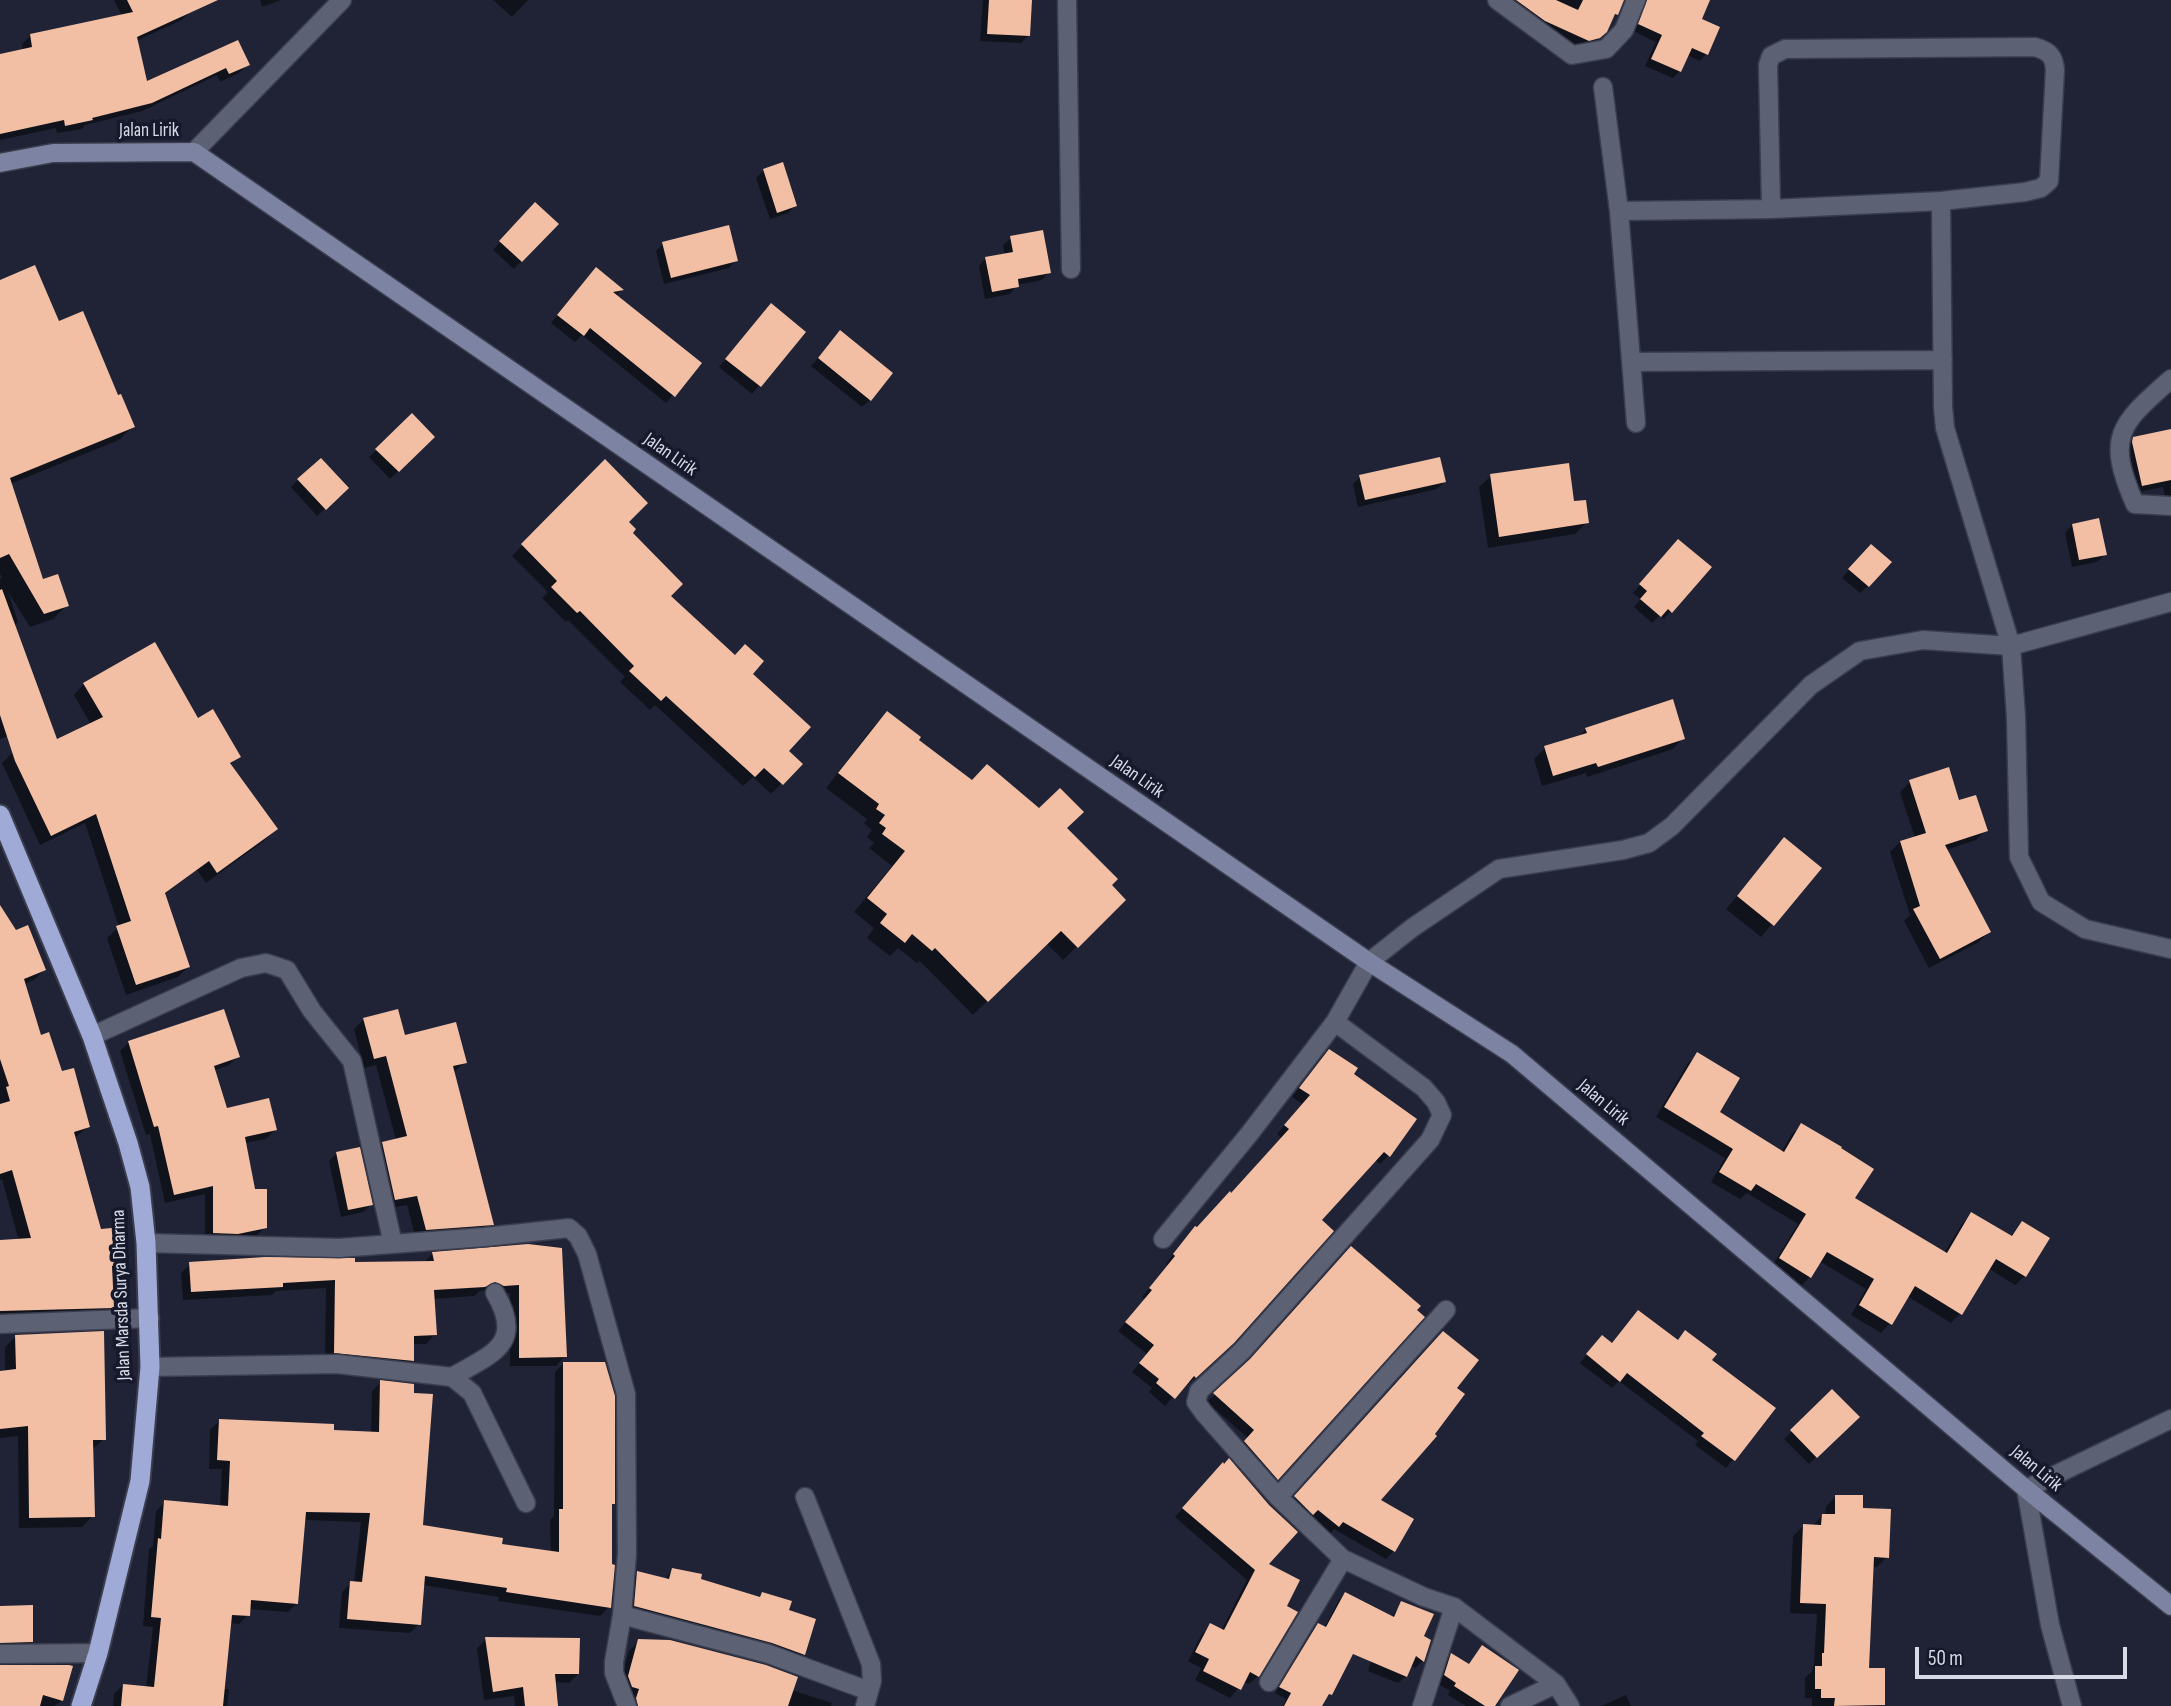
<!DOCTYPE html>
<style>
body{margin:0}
#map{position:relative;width:2171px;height:1706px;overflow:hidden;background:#1f2335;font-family:"Sofia Sans Condensed",sans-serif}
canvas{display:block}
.scale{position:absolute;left:1915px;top:1647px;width:212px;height:32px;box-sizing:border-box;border:4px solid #d8dbe7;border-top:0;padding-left:9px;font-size:21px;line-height:24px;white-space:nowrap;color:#d8dbe7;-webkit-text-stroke:5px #16192b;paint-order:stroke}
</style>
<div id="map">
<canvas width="2171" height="1706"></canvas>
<div class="scale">50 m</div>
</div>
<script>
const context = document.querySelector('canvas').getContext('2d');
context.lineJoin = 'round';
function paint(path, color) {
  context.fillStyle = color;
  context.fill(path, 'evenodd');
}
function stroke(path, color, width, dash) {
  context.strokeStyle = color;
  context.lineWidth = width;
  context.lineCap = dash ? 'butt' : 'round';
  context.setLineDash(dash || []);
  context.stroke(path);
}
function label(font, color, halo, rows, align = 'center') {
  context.font = font + ' "Sofia Sans Condensed",sans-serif';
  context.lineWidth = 7;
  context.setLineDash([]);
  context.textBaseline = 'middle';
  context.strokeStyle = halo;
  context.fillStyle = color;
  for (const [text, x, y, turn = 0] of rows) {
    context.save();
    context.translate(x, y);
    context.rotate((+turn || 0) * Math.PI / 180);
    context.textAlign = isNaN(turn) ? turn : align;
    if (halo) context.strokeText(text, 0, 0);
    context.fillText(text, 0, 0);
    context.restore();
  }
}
paint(new Path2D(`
 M114 0H186L191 11 182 20 136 41 146 83 237 42 247 65 239 73 220 82 217 75 142 111 85 125 82 129 57 133 56 128 0 140V56L23 51 22 44 30 36 122 16Z
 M260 0H281L262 7Z
 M493 0H528L512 17Z
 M983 0H1030L1028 36 1021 43 980 41Z
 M1513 0H1622L1616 14 1610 21 1605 31 1591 45 1581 47 1539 29 1510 7Z
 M1641 0H1708L1699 19 1706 54 1700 61 1687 55 1680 71 1673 78 1645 66 1656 42 1633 31Z
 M764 170 795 206 788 213 770 219 756 178Z
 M535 205 556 224 514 269 493 250Z
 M1011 238 1049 272 1042 280 1017 285 1010 294 985 299 979 266 986 258 1005 255 1003 245Z
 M663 244 736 260 729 268 664 284 656 251Z
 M588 277 621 290 615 296 699 364 666 403 582 335 575 342 551 323Z
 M0 282 58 323 117 397 132 427 119 440 10 484 42 581 67 605 53 619 30 627 8 592 18 622 14 626 56 741 91 725 74 695 84 684 198 720 239 756 229 766 276 829 265 840 206 883 197 870 164 895 188 967 178 977 126 995 107 938 119 927 85 823 40 845 2 763 13 752 16 733 0 739V579L2 578 0 574Z
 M764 313 804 332 752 394 719 367Z
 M833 340 870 400 862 407 811 366Z
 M412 416 433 437 390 479 369 457Z
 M2171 431V504H2167L2163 487 2134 493 2126 447 2134 439Z
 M604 461 630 533 669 596 750 674 787 751 801 764 771 794 753 777 743 786 655 705 650 710 620 682 625 677 568 620 566 622 542 598 548 592 512 556Z
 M1491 476 1573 503 1587 522 1575 534 1488 548 1479 487Z
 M1360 477 1444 482 1437 489 1358 507 1353 484Z
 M298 480 339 496 317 516 291 487Z
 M2072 525 2105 554 2097 562 2072 567 2065 533Z
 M1671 549V611L1664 619 1660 615 1652 623 1634 607 1641 599 1633 593Z
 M1864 553 1868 586 1860 593 1842 578Z
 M887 713 916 740 971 782 1039 810 1065 828 1109 885 1124 900 1063 960 1046 943 973 1015 920 961 917 963 898 948 890 956 867 938 874 928 854 912 892 866 869 848 874 843 867 837 872 830 864 823 867 819 826 788 873 727Z
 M1586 729 1683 738 1673 749 1587 777 1586 773 1542 786 1534 759 1545 748 1578 738Z
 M1910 782 1958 802 1986 830 1976 840 1946 850 1989 932 1979 942 1929 968 1904 921 1910 915 1890 852 1900 842 1915 838 1900 792Z
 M1784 840 1819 868 1761 937 1726 909Z
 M0 908 44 970 34 980 24 984 40 1037 88 1127 74 1138 100 1230 122 1264 112 1274 113 1307 102 1318 0 1321V1242L19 1241 2 1179 0 1180Z
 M364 1019 465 1062 453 1073 492 1224 482 1234 416 1239 407 1205 385 1209 373 1153 383 1143 396 1140 376 1065 364 1068 354 1029Z
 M129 1042 238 1056 229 1065 213 1071 225 1110 275 1130 266 1139 244 1143 254 1190 265 1227 256 1236 228 1242H205V1194L165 1203 150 1134 146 1135 120 1051Z
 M1329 1051 1352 1075 1388 1156 1380 1164 1375 1160 1319 1220 1223 1351 1187 1385 1185 1383 1165 1406 1149 1392 1152 1388 1132 1372 1147 1354 1118 1331 1145 1299 1142 1297 1168 1265 1166 1264 1187 1236 1231 1195 1282 1138 1277 1134 1303 1104 1292 1097Z
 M1698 1054 1717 1112 1781 1152 1792 1134 1802 1125 1853 1199 1944 1253 1962 1224 1972 1214 2010 1237 2022 1223 2025 1276 2015 1285 1988 1268 1960 1314 1951 1323 1907 1296 1890 1323 1881 1333 1851 1315 1866 1289 1819 1261 1810 1277 1801 1286 1771 1268 1798 1224 1747 1193 1740 1199 1711 1182 1725 1158 1656 1117 1688 1063Z
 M337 1153 371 1205 363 1212 341 1217 329 1161Z
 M528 1246 565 1356 556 1366H510V1293L494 1295 486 1290 480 1291 474 1296 433 1299 435 1334 426 1344H412V1361L403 1370 325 1362 326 1288 276 1291 272 1295 183 1300 181 1273 190 1264 423 1263 432 1254Z
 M1414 1310 1422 1317 1270 1486 1238 1450 1248 1438 1207 1402 1246 1365Z
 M16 1336 104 1439 92 1450 93 1516 82 1527 19 1528 18 1436 0 1438V1373L5 1372V1347Z
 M1435 1341 1454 1388 1378 1500 1394 1551 1386 1559 1334 1529 1330 1534 1309 1516 1288 1505Z
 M1677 1342 1710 1360 1773 1409 1726 1468 1695 1445 1698 1441 1619 1381 1612 1388 1580 1363 1594 1345Z
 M564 1363 614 1503 610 1507 609 1607 600 1616 498 1601 499 1597 422 1585 419 1624 410 1633 339 1628 342 1592 351 1583H354L361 1522 304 1520 297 1603 288 1612 248 1609V1615L239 1624 230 1623 223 1689H229L227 1706H113L114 1694 123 1685 146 1688 153 1627 143 1626 149 1549 153 1546 156 1511 165 1502 220 1507 222 1469H209L210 1430 219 1421 371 1433 372 1391 381 1382 421 1527 500 1545 551 1553 550 1520 554 1516 555 1372Z
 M1832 1392 1857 1417 1809 1464 1784 1439Z
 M1214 1473 1268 1506 1266 1565 1284 1607 1258 1676 1249 1684 1243 1682 1230 1698 1195 1680 1201 1668 1188 1661 1202 1634 1211 1625 1221 1631 1247 1580 1175 1517Z
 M1836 1496 1861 1510 1887 1557 1877 1567H1872L1867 1669H1883V1706H1812V1698H1805V1678L1812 1671 1814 1663 1817 1614 1790 1613 1793 1536 1803 1526H1812L1822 1516H1825L1826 1507Z
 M672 1570 758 1598 762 1594 787 1612 803 1654 796 1661 628 1613 631 1580 638 1573 665 1580Z
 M1345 1594 1320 1706H1283L1286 1699 1275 1693 1313 1631 1318 1625 1324 1628 1339 1600Z
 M1402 1603 1422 1637 1423 1661 1415 1668 1410 1665 1406 1676 1398 1683 1368 1671 1382 1624 1391 1618Z
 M0 1608 32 1642 22 1651 0 1652Z
 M486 1639 578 1674 569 1683 554 1682 556 1706H515L514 1696 484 1700 477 1648Z
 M639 1641 832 1703 831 1706H628L619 1687 629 1651Z
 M1482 1648 1493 1706H1466L1448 1695 1450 1691 1437 1683 1444 1663 1451 1655 1467 1666Z
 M0 1665 62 1700 55 1706H0Z
 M1626 1695 1631 1706H1601Z`), '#0007');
paint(new Path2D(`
 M127 0H218L137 37 147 81 238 40 250 65 229 74 226 68 152 103 92 118 93 120 65 126 64 120 0 134V54L32 47 30 34 133 12Z
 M989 0H1032L1030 36 987 34Z
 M1516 0H1556L1578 10 1583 0H1624L1618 15 1615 14 1607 32 1600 38 1589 41 1545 21Z
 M1647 0H1710L1702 19 1720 27 1708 55 1692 48 1681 72 1651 59 1662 35 1638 24Z
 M783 162 797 206 777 213 763 169Z
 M535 202 559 224 522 262 499 241Z
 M729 225 738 261 671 278 662 242Z
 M1043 230 1051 273 1018 279 1019 287 992 292 985 257 1013 252 1010 236Z
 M35 265 59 321 83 311 118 395 121 394 135 427 10 478 43 579 58 574 69 606 44 614 9 554 0 558V280Z
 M596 267 624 290 613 292 702 363 675 397 590 328 584 336 557 315Z
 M771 303 806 332 761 387 725 359Z
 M840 330 893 373 871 401 818 358Z
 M412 413 435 437 399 472 375 449Z
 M2171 429V480L2142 486 2132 442 2133 437Z
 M1440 457 1446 482 1365 500 1359 475Z
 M321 458 349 488 326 510 297 479Z
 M605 459 648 503 629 522 636 529 633 533 683 584 671 596 735 655 745 644 764 661 753 674 811 727 789 751 803 764 783 785 764 768 755 777 666 696 661 701 629 671 634 666 580 611 577 613 551 587 557 581 521 544Z
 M1569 463 1574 501 1586 500 1589 523 1499 537 1490 474Z
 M2099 518 2107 555 2079 560 2072 524Z
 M1678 539 1712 567 1672 613 1668 609 1661 617 1640 599 1647 591 1639 584Z
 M1871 544 1892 562 1869 587 1848 569Z
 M2 589 57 739 103 717 83 683 155 642 198 718 213 709 241 757 230 763 278 829 217 873 209 861 165 893 190 967 136 985 116 926 131 921 96 814 51 836 15 761 0 715V590Z
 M1673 699 1685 739 1598 767 1596 763 1553 776 1544 746 1587 733 1585 728Z
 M887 711 921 737 919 740 972 780 987 764 1039 808 1060 788 1084 812 1067 828 1118 879 1112 885 1126 900 1078 948 1061 931 988 1002 935 948 932 951 912 934 905 943 880 923 887 914 867 898 905 851 882 834 886 828 879 823 885 815 876 809 879 804 838 773Z
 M1949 767 1959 800 1976 795 1988 831 1945 845 1991 932 1940 959 1913 909 1920 906 1900 841 1926 833 1909 780Z
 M1784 837 1822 868 1774 926 1737 896Z
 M0 905 16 930 28 925 46 970 24 979 41 1035 49 1032 62 1071 74 1068 90 1127 74 1132 101 1229 122 1227 124 1265 112 1266 114 1308 0 1311V1240L31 1238 12 1170 0 1174V1104L10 1101 6 1087 9 1086 0 1059Z
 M224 1009 240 1057 214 1066 227 1108 269 1098 277 1130 245 1137 255 1189H267V1228L238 1234 213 1233V1186L174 1195 158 1126 154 1127 128 1041Z
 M398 1009 405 1035 456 1022 467 1063 453 1066 494 1225 426 1230 417 1196 395 1200 382 1142 407 1136 386 1056 374 1059 363 1018Z
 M1329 1049 1358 1068 1354 1074 1417 1119 1390 1157 1384 1152 1322 1220 1334 1231 1234 1343 1196 1378 1194 1376 1175 1399 1156 1383 1159 1379 1139 1363 1154 1345 1125 1322 1152 1290 1149 1288 1175 1256 1173 1254 1195 1226 1197 1227 1230 1191 1231 1193 1289 1129 1284 1125 1310 1095 1299 1088Z
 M1697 1052 1740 1078 1720 1112 1784 1152 1801 1123 1842 1147 1841 1148 1874 1169 1855 1198 1947 1253 1971 1212 2012 1236 2022 1221 2050 1238 2026 1277 1996 1259 1962 1315 1915 1286 1892 1325 1859 1305 1874 1279 1827 1252 1811 1278 1779 1258 1806 1214 1756 1184 1751 1191 1719 1172 1733 1149 1664 1107Z
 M360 1147 373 1205 348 1210 336 1152Z
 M528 1244 562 1248 567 1357 519 1358V1285L504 1286 495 1282 485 1287 434 1290 437 1335 414 1336V1361L334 1353 335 1280 283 1283V1287L191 1292 189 1262 265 1257 355 1258V1262L434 1261 432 1252Z
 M1351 1246 1421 1306 1417 1310 1425 1317 1278 1480 1244 1441 1254 1430 1213 1393 1250 1359Z
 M1638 1310 1678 1340 1685 1330 1717 1354 1712 1360 1776 1408 1735 1461 1701 1436 1704 1433 1627 1373 1620 1382 1586 1354 1602 1335 1612 1343Z
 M104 1331 106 1440H93L95 1517 29 1518 28 1426 0 1429V1371L16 1369 15 1335Z
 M1443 1331 1479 1360 1457 1388 1465 1394 1435 1434 1437 1436 1381 1500 1414 1519 1395 1552 1343 1522 1339 1527 1318 1510 1313 1515 1294 1496Z
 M563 1362H605L615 1396V1504H612V1564L615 1565 611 1608 506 1592 507 1588 425 1576 421 1625 347 1619 350 1581 362 1582 370 1513 306 1512 298 1604 251 1600 250 1616 232 1615 223 1706H121L123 1684 154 1687 161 1618 151 1617 158 1538 161 1539 164 1500 228 1506 230 1461 217 1460 219 1419 334 1424V1430L379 1432 380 1380 414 1384V1393L433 1394 423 1525 503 1538 502 1544 559 1552V1509H563Z
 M1832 1389 1860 1417 1817 1458 1790 1430Z
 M1229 1458 1269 1505 1298 1532 1269 1564 1300 1580 1287 1606 1298 1612 1259 1677 1250 1672 1241 1690 1203 1671 1209 1659 1195 1652 1210 1623 1224 1630 1255 1570 1182 1508 1223 1462 1224 1464Z
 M1835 1495H1863V1508L1891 1509 1889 1558 1874 1557 1869 1668H1885V1705L1834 1706 1835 1698H1821V1689H1815V1666H1822V1653H1824L1826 1604 1800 1603 1803 1524 1821 1525 1822 1514H1835Z
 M672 1568 702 1574 701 1579 760 1597 762 1592 792 1601 789 1610 816 1619 805 1655 772 1643 634 1606 637 1571 669 1579Z
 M1345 1592 1394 1617 1401 1601 1434 1614 1424 1636 1431 1640 1424 1662 1416 1656 1407 1677 1353 1654 1332 1695 1329 1694 1322 1706H1284L1291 1693 1279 1687 1318 1623 1326 1627Z
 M33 1605V1642L0 1643V1606Z
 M485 1637 580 1638 579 1674H555L558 1706H525L523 1687 493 1692Z
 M638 1639 670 1640 766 1665 798 1677 788 1706H638L636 1698 639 1689 632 1687 628 1676Z
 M1482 1645 1519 1670 1495 1706H1485L1454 1686 1456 1683 1444 1675 1451 1653 1469 1664Z
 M0 1665H69L73 1666 63 1701 43 1695 40 1706H0Z`), '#f2bfa4');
const minor = new Path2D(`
 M1067 0 1071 269
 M1497 0 1572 55 1606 49 1624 30 1636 0
 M1603 87 1619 211
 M194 152 342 0
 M1771 209 1768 65 1771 56 1785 49 2035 47C2049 51 2054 56 2055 70L2049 181 2041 188 2025 192 1941 201
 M1631 362 1943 360
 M2171 379C2120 424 2105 436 2135 504L2171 506
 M1636 423 1619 211 1771 209 1941 201 1943 407 1945 428 2011 646 2016 717 2019 857 2041 902 2085 929 2171 949
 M1335 1022 1424 1088 1436 1102 1442 1115 1430 1140 1242 1351 1199 1391 1196 1402 1204 1413 1278 1497 1343 1559 1424 1597 1454 1607 1556 1684 1570 1706
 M92 1036 241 968 266 963 287 970 312 1011 352 1061 393 1244
 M1163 1239 1250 1133 1335 1022 1369 962 1412 928 1499 869 1623 850 1649 843 1672 826 1811 685 1860 651 1923 640 2011 646 2171 602
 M146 1243 339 1248 485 1237 569 1228 578 1236 587 1254 626 1394 627 1554 622 1615
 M0 1324 150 1318
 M150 1367 337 1364 452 1377 472 1393 526 1503
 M452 1377C492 1354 525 1344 495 1293
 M805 1497 871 1664 872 1681 865 1706
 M1278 1497 1446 1310
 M0 1654 98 1653
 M1269 1682 1343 1559
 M627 1706 614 1673V1662L622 1615 769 1654 869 1691
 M1422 1706 1454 1607
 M1510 1706 1556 1684
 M2072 1706 2050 1625 2026 1489 2171 1419`);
const secondary = new Path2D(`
 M0 163 53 153 194 152 1369 962 1512 1054 2026 1489 2171 1606`);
const trunk = new Path2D(`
 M0 815 92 1036 128 1143 140 1187 146 1243 150 1367 140 1481 98 1653 81 1706`);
stroke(minor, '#393d4e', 21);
stroke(secondary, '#393d4e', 21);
stroke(trunk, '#393d4e', 23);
stroke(minor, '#5d6174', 18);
stroke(secondary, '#7d83a2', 18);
stroke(trunk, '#a0aad6', 19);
label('19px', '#d8dbe7', '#16192b', [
 ["Jalan Lirik",149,131],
 ["Jalan Lirik",670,455,35],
 ["Jalan Lirik",1137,777,35],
 ["Jalan Lirik",1603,1103,40],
 ["Jalan Marsda Surya Dharma",122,1295,-92],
 ["Jalan Lirik",2036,1469,40]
]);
</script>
